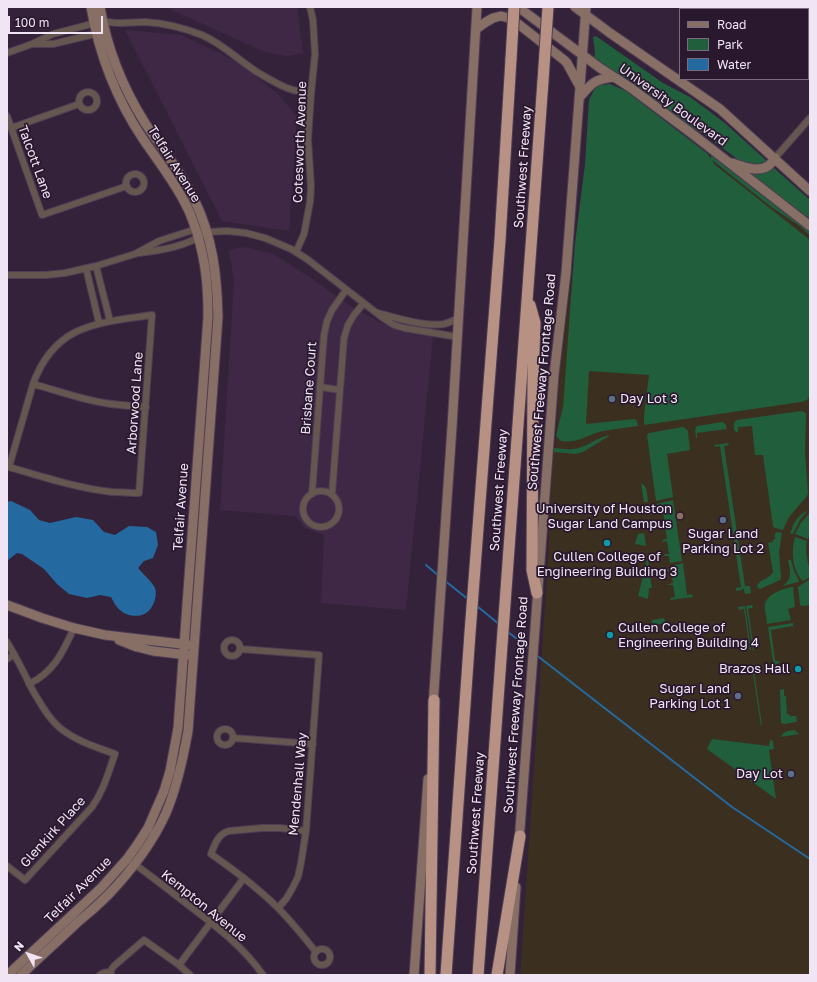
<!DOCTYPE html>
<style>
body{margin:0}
#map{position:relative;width:817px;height:982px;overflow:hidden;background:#34223a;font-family:"Golos Text",sans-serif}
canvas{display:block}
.frame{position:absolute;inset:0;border:8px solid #f1e5f5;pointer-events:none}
.legend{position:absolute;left:679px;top:8px;width:130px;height:72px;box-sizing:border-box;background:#2a182f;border:1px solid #7a6a7e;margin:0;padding:5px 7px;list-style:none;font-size:12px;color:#f1e5f5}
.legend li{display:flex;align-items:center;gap:8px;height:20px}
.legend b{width:20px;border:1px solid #7a6a7e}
.north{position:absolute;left:8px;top:934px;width:40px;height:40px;-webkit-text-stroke:3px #2a182f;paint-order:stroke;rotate:310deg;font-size:11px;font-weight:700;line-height:16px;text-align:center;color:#f1e5f5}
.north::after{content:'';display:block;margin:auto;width:14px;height:18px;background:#f1e5f5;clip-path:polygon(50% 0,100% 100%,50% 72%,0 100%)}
.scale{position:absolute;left:8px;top:16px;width:95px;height:18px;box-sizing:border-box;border:2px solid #f1e5f5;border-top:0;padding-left:5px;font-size:12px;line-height:14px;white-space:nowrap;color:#f1e5f5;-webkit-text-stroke:3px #2a182f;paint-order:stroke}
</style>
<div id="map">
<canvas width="817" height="982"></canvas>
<div class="frame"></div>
<ul class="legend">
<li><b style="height:5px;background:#876f65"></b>Road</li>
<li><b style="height:11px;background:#205e3c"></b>Park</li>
<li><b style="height:11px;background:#246aa0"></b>Water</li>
</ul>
<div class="north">N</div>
<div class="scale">100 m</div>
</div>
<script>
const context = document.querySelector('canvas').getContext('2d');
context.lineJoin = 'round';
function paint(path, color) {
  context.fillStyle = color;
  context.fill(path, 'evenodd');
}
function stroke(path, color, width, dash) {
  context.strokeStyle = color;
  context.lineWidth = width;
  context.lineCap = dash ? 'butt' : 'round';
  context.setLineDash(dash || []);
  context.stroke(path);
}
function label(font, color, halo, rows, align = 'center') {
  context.font = font + ' "Golos Text",sans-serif';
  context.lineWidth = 3.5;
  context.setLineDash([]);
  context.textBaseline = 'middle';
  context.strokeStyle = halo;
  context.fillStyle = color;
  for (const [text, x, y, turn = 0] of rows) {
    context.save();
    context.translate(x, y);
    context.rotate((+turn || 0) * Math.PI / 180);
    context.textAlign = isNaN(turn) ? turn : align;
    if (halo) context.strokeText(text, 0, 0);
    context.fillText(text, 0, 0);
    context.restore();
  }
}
paint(new Path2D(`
 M165 7H297L303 53 287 56 265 52Z
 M125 30 181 35 238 62 280 96 297 117 289 231 222 221Z
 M243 247 274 254 311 278 349 305 381 323 433 336 406 610 321 603 324 535 305 528 295 516 220 510 234 280 229 250Z`), '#3f2846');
paint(new Path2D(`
 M679 135 712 159 716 164 801 227 810 236V975H520L547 577 553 456 556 445 559 379 584 185Z`), '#3b2f20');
paint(new Path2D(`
 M596 36 663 83 690 97 709 111 726 124 768 162 764 164 752 165 740 161 702 133 677 118 594 59 595 53 593 38V37Z
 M610 84 626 91 708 154 711 159V155L799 222 810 232V236L801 227 770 206 712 160 714 164 810 240V396L807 400 801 402 644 425V415L649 375 589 371 586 424 634 419 637 421 638 426C626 428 614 429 603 431 588 434 578 444 561 441L556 436 563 407 575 243 585 164 589 100 594 90 597 87 600 85Z
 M774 168 810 200V219L746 171 766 172Z
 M801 411 804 412 806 414 805 453 808 493 807 496 789 517 783 530 775 528 773 526 763 455H755L752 426 738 427V433L734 430C734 425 733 422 737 420Z
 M723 422 726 425 727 434 726 429 697 433V438H696L695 430 697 426Z
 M683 427 686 429 688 431 690 450 667 454 673 497 656 501 647 435 649 433Z
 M609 435V436L583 452 576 454 554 452V448C560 448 567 450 573 449 586 448 596 438 609 435Z
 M728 443 729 445 724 446 745 586H750L751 593 745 594 744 589H742V590L736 591V588L741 587 720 446 715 447V445Z
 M641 483C648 486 647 495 648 502H644Z
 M673 500 682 561 670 563 669 556H664L665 554H669L667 541 663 542 662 540 667 539 665 527H660V525L665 524 663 512H658L656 504Z
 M808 510 800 520 793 534 790 533C791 531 792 530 792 528 795 519 801 514 808 510Z
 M810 512V533L808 539 795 534 800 524Z
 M778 532 782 533 779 552 781 577 780 580 760 589 757 587C758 579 769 580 773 572L768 543 773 542V540L775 539V533Z
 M644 533 646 546 635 544 638 534Z
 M795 537 807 541C804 556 810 563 810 577L803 581C792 571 791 551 795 537Z
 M647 560H648L650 575H649V577H650L652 588H649L648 599 638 596Z
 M788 560H791L794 571 799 581 798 582 783 586C793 578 790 571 788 560Z
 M683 563 687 595 692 594 693 597 670 600 671 598 675 597 673 585H668L669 584 673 583 671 571H667L666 570 671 568V566Z
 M810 579V605L802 606 800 605 798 587Z
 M791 587H793L795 607 788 609 791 620 767 624C767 618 764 610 765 604 767 594 783 589 791 587Z
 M752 605 753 606 752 608 748 609 754 650H753L746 606Z
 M745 606 751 650H750L744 609 739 610 738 607Z
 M664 618 666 623 651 626 652 620Z
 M793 623V626L771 630 775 661H779L780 662 775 665 773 661 768 627Z
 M754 672 762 725 761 726 753 674H748V673Z
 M784 689V696H786L787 714H789L790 716H796L797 721 796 722 785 724 781 723 780 690Z
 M794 730 797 732 799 734 781 737C783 731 789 731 794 730Z
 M712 739 769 746 770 740 773 741 774 749 769 750 776 799 707 749Z`), '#205e3c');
paint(new Path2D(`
 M11 501 30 510 39 520 50 523 76 517 93 520 104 532 115 535 129 526 147 527 156 532 158 545 153 558 144 561 138 568C142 573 153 583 155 588 158 595 153 609 146 613 138 618 126 616 120 610 116 607 113 601 111 597L100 595 87 598 69 594 57 584 44 569 22 554 17 553 7 561V502Z`), '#246aa0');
stroke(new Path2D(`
 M426 565 439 576
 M444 580 469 600
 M477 606 500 625
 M508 632 531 650
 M535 654 732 807 810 859`), '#246aa0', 2);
const street = new Path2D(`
 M33 44H53L99 33
 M7 53 32 44 53 34 103 21C117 25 131 22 145 22 164 23 184 28 202 35 223 44 238 60 257 72 267 78 277 84 287 88 295 91 303 92 311 94
 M79 101a9 9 0 1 1 18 0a9 9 0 1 1-18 0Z
 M7 116 42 215 127 186
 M11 128 79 104
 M775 158 810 118
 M126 183a9 9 0 1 1 18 0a9 9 0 1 1-18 0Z
 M296 252 304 234 310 202 311 187 308 139 311 94 315 54 313 20 310 7
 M139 253C163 250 188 246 207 232
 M96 266 110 321
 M86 268 99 323
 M7 275H46L65 273 96 266 135 254 159 241 196 229 207 232 227 231 246 233 265 238 291 249 307 259 383 318 394 325 404 328 452 336 458 338
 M378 313C397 318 425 327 444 324 449 323 454 320 459 318
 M152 315 139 493C130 493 121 492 112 492 77 488 43 477 9 467L33 384C55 324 97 323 152 315Z
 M33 384C55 390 77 398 99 402 114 405 130 406 146 407
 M320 387 340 390
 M303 509a18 18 0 1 1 36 0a18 18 0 1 1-36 0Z
 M312 494 324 335 327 321 332 310 346 290
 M332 494 344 338 348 325 354 315 363 304
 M224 648a8 8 0 1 1 16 0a8 8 0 1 1-16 0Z
 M7 642C17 658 25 675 33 691 41 704 48 718 60 728 76 741 96 747 115 754 108 773 104 790 92 807L25 880 7 866
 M240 649 319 655 306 831 301 863 298 877 292 889 286 899 278 908
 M7 659 14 655
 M29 684C54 672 63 652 74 628
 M217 737a8 8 0 1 1 16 0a8 8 0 1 1-16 0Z
 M233 738 313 744
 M306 831 280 828H262L229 831C218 834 215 844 211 854 234 870 258 888 278 908 292 922 304 937 316 952
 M133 863C151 876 169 890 187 904 214 925 243 946 263 975
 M314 957a8 8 0 1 1 16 0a8 8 0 1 1-16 0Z
 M179 965 244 878
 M109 973 114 966 144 940 179 965 190 975
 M100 975C104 972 107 971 111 974`);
const secondary = new Path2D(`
 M518 7 600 68 631 88 695 136 810 226
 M575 7 610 33 720 109 810 191
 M476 29 486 22 493 18 501 16 512 19 564 60 567 63 580 87
 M579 98C592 83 593 80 613 77
 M732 163C742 166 758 173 768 166 771 164 773 161 775 158
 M7 605 42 618 74 628 105 635 190 645
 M119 640 137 647 153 651 188 655
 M433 706 452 427 477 7
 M519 842 554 375 566 273 586 7
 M8 975 16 967 101 888 127 859 137 845 148 828 164 791 170 771 178 728 208 317C208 286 206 263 197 233 194 224 191 214 186 205 174 181 158 161 143 139 117 100 99 54 91 7
 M21 975C40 957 60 939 79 921 89 913 99 904 108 895 131 871 152 844 166 813 177 787 183 759 188 731L218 317C217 275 213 238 194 199 181 172 162 148 145 123 123 88 107 48 100 7
 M414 975 428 779
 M510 975 516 887`);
const highway = new Path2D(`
 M530 305 535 323 533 379 532 570 537 593
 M430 975 434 700
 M446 975 470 633 500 240 511 59
 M478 975 543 81
 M497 975 520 836`);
stroke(street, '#4e3d54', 8);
stroke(secondary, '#4e3d54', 11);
stroke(highway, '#4e3d54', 13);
stroke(street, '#665650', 6);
stroke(secondary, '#876f65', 9);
stroke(highway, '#b79284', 11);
const highwayBridge = new Path2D(`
 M511 59 514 7
 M543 81 548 7`);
stroke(highwayBridge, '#4e3d54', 13, []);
stroke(highwayBridge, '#b79284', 11);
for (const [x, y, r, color] of [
 [612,399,4,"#5c6f8a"],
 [680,516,4,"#8d6e63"],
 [723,520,4,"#5c6f8a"],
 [607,543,4,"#0f9aa8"],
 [610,635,4,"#0f9aa8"],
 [798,669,4,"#0f9aa8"],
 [738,696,4,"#5c6f8a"],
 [791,774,4,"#5c6f8a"]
]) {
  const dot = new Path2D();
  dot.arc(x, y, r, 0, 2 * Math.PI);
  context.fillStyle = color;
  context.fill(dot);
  stroke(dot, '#2a182f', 1.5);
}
label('13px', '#f1e5f5', '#2a182f', [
 ["University Boulevard",673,105,36],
 ["Cotesworth Avenue",300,142,-88],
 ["Talcott Lane",35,162,70],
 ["Telfair Avenue",174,164,58],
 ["Southwest Freeway",523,167,-86],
 ["Southwest Freeway Frontage Road",542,382,-85],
 ["Brisbane Court",309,388,-86],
 ["Arborwood Lane",135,403,-86],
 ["Southwest Freeway",499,490,-86],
 ["Telfair Avenue",181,507,-86],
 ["Southwest Freeway Frontage Road",516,705,-86],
 ["Mendenhall Way",298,784,-85],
 ["Southwest Freeway",476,813,-86],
 ["Glenkirk Place",53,832,-48],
 ["Telfair Avenue",78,890,-45],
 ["Kempton Avenue",204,906,39]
]);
label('13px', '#f1e5f5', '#2a182f', [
 ["Day Lot 3",620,399,"left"],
 ["University of Houston",672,509],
 ["Sugar Land Campus",672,524],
 ["Sugar Land",723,534,"center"],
 ["Parking Lot 2",723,549,"center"],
 ["Cullen College of",607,557,"center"],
 ["Engineering Building 3",607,572,"center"],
 ["Cullen College of",618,628,"left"],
 ["Engineering Building 4",618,643,"left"],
 ["Brazos Hall",790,669],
 ["Sugar Land",730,689],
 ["Parking Lot 1",730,704],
 ["Day Lot",783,774]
], 'right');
</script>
